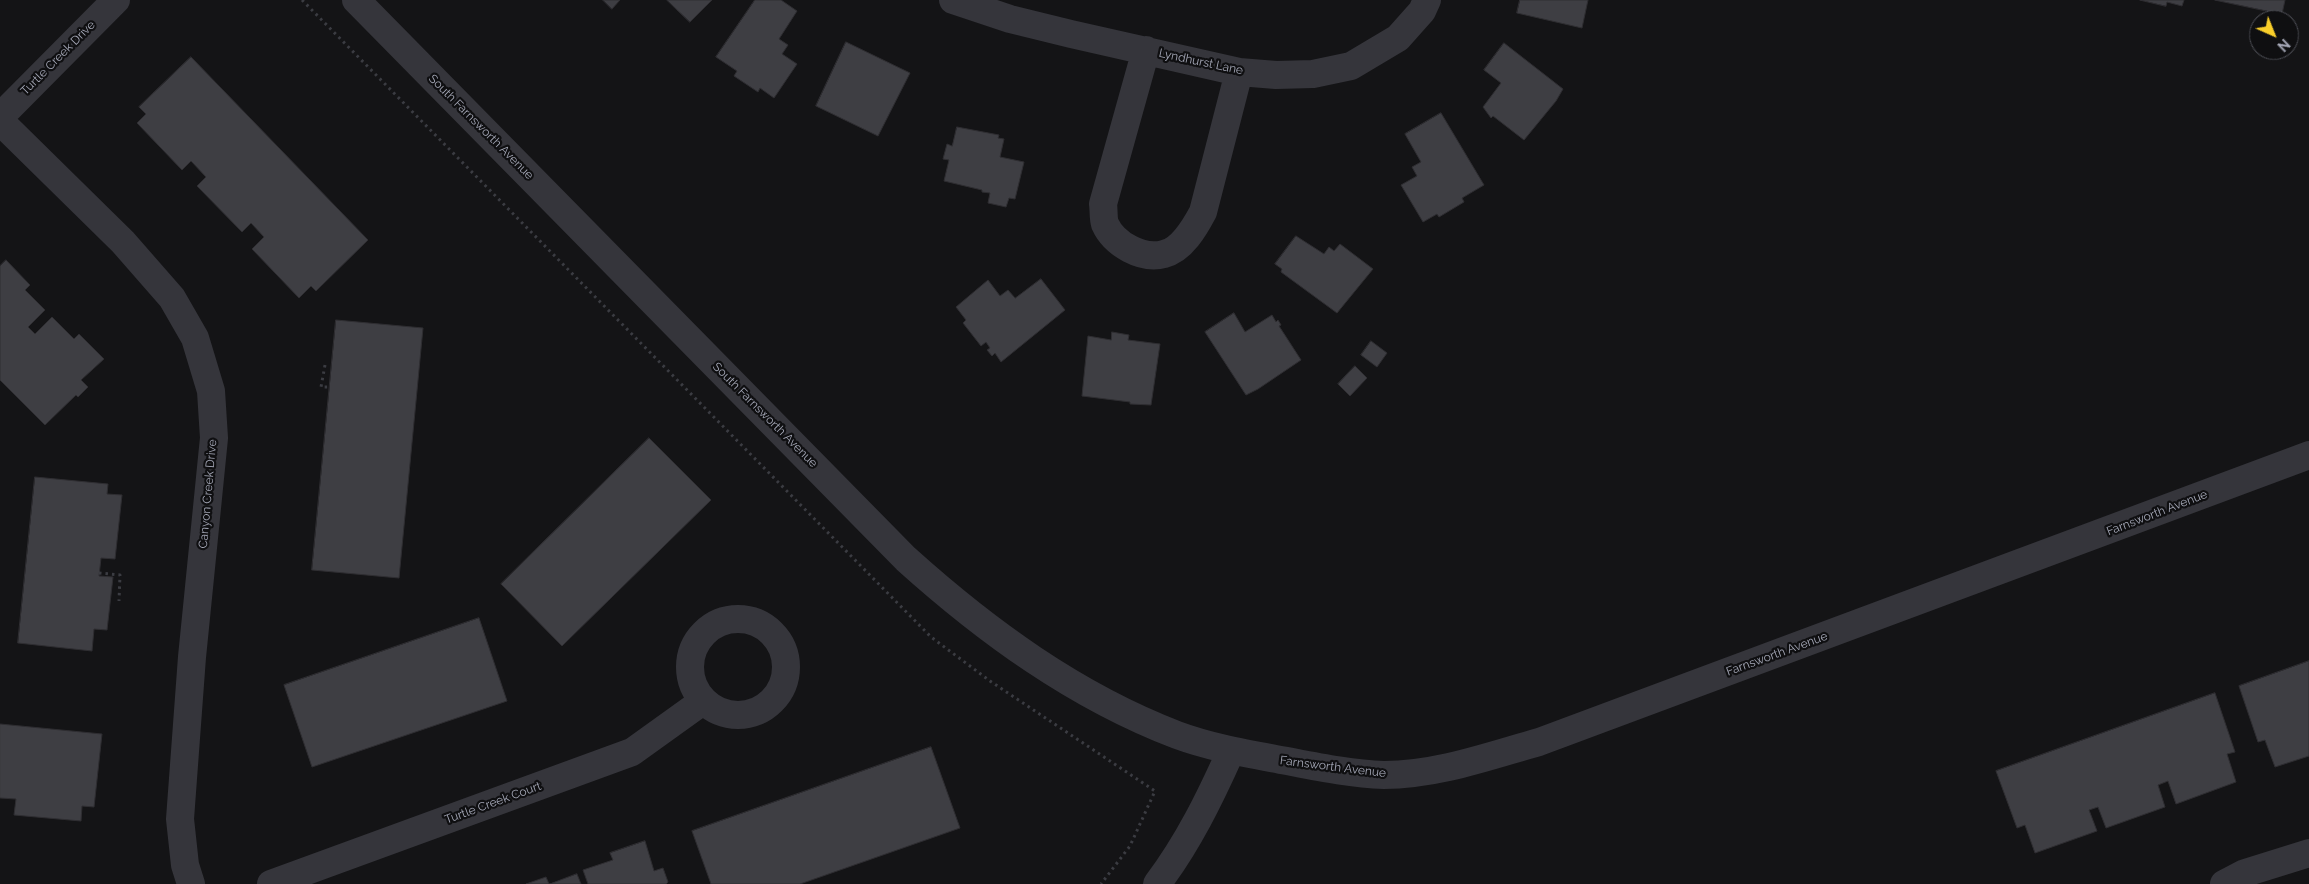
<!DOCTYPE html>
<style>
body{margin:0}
#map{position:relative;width:2309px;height:884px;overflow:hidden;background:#141416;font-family:Raleway,sans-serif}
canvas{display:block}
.north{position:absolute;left:2249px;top:10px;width:50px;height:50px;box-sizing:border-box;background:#0f0f11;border:1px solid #4b4c53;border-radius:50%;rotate:136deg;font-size:14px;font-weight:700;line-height:20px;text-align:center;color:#a5a8b7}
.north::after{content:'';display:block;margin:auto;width:18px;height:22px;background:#f9ce2a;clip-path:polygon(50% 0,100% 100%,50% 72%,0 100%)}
</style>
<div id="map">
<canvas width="2309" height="884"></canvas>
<div class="north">N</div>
</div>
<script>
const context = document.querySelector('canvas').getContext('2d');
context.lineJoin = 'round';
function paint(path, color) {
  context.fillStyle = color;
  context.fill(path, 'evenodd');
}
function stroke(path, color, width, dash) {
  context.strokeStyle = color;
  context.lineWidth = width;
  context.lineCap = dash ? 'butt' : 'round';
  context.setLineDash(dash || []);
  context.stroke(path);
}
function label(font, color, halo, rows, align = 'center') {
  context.font = font + ' Raleway,sans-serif';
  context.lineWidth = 4.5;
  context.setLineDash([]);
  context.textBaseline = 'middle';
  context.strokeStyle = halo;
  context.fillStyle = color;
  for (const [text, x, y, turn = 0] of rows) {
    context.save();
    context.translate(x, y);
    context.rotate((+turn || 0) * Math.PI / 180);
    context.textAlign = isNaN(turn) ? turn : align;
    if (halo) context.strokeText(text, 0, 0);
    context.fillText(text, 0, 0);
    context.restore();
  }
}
const building = new Path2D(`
 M603 0H620L612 9Z
 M667 0H712L690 22Z
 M755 0H781L797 11 779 39 788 45 782 54 797 64 774 98 760 88 758 92 734 76 737 71 716 57Z
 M1520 0H1588L1582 28 1517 13Z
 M2140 0H2184L2182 6 2167 2 2166 6Z
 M2215 0H2285L2282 14Z
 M846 42 910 73 878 136 816 106Z
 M1504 43 1563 89 1556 101 1524 140 1493 116 1491 118 1483 107 1501 83 1484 70Z
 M191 57 368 240 316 291 311 286 299 298 252 249 264 237 251 223 242 232 197 186 206 177 191 161 182 170 137 123 146 114 139 107Z
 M1441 113 1484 185 1462 198 1464 202 1439 217 1437 214 1423 222 1401 185 1417 176 1412 167 1421 162 1405 134Z
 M957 127 999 135 998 138 1004 139 1000 157 1024 162 1015 199 1009 198 1006 207 988 203 990 193 982 192V190L944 181 949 160 943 159 947 144 952 146Z
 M1296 236 1324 254 1329 247 1334 251 1340 244 1373 269 1337 313 1281 272 1282 269 1275 264Z
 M6 260 30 285 25 290 45 310 28 327 35 334 52 317 74 339 79 334 104 359 81 380 88 387 78 397 76 395 45 425 0 380V266Z
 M1041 279 1065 310 1001 362 995 353 992 356 987 350 990 348 986 342 981 346 963 323 966 320 956 307 988 280 1000 296 1008 290 1015 298Z
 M1234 313 1245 332 1272 315 1276 322 1278 320 1281 325 1279 326 1301 360 1258 389 1246 395 1205 332Z
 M336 320 423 328 399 578 312 570Z
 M1112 332 1129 335 1128 340 1160 344 1151 405 1130 404V402L1082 396 1088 336 1111 340Z
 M1371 341 1387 353 1377 367 1361 355Z
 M1355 366 1367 378 1350 396 1338 384Z
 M649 438 711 500 562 646 501 584Z
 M35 477 108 484 107 494 122 495 115 559 101 558 99 576 113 577 107 630 94 629 92 651 18 643Z
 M479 618 507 701 312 767 284 685Z
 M2309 661V756L2275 767 2265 740 2258 742 2239 686Z
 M2215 693 2235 752 2227 754 2236 782 2176 804 2168 781 2158 785 2165 807 2106 828 2098 807 2089 810 2097 831 2035 853 2025 825 2017 828 1996 771Z
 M0 724 102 734 94 807 82 806 81 821 14 815 16 799 0 798Z
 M931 747 960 828 800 884H711L692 831Z
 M645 841 654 871 663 868 668 882 666 884H588L583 870 613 860 610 853Z
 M577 874 581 884H526L546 877 549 884Z`);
paint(building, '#3e3e43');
stroke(building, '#2f2e32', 1);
stroke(new Path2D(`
 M302 0 931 637 990 681 1155 791 1130 846 1101 884
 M325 365 321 387H330
 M99 573 120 575 119 601`), '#3b3c42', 3, [2.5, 4]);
stroke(new Path2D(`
 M356 0 906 559C986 631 1075 696 1177 735 1212 748 1250 754 1287 761 1318 767 1352 774 1384 775 1437 775 1489 756 1539 742L2309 455
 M953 0 1010 19 1071 34 1239 72 1276 75 1313 74 1351 66 1398 38 1422 11 1427 0
 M1146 50 1103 204C1104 210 1103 218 1105 224 1114 244 1142 260 1164 254 1182 250 1195 227 1203 212L1239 72
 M0 117 116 0
 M0 121 123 242 172 298 195 338 211 391 214 438 192 657 180 819 185 865 191 884
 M690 667a48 48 0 1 1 96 0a48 48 0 1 1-96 0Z
 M271 884 632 752 703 701
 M1157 884C1188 843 1210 798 1231 751
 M2224 884 2245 873 2309 853`), '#35353b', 28);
label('12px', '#a5a8b7', '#0f0f11', [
 ["Turtle Creek Drive",58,58,-45],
 ["Lyndhurst Lane",1201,62,12],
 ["South Farnsworth Avenue",481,127,45],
 ["South Farnsworth Avenue",765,415,45],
 ["Canyon Creek Drive",208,494,-85],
 ["Farnsworth Avenue",2157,513,-21],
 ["Farnsworth Avenue",1777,654,-20],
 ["Farnsworth Avenue",1333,767,7],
 ["Turtle Creek Court",493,803,-20]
]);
</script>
